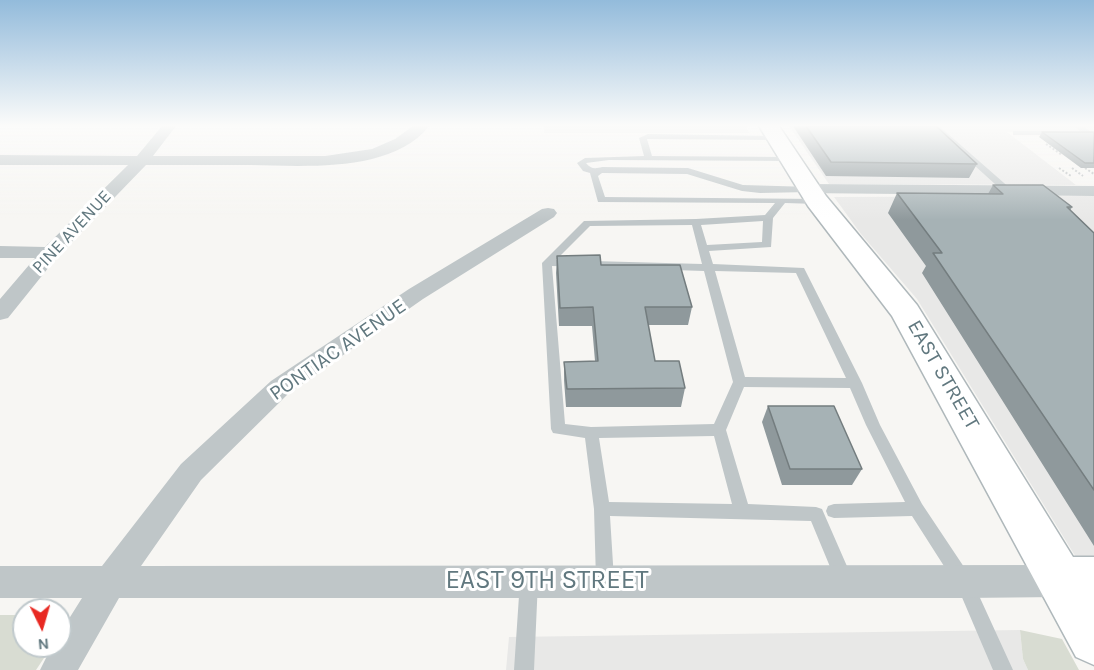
<!DOCTYPE html>
<style>
body{margin:0}
#map{position:relative;width:1094px;height:670px;overflow:hidden;background:#f7f6f3;font-family:Karla,sans-serif}
canvas{display:block}
.north{position:absolute;left:12px;top:598px;width:60px;height:60px;box-sizing:border-box;background:#fff;border:2px solid #c0c9cc;border-radius:50%;rotate:175deg;font-size:16px;font-weight:700;line-height:24px;text-align:center;color:#61787f}
.north::after{content:'';display:block;margin:auto;width:21px;height:27px;background:#e82922;clip-path:polygon(50% 0,100% 100%,50% 72%,0 100%)}
</style>
<div id="map">
<canvas width="1094" height="670"></canvas>
<div class="north">N</div>
</div>
<script>
const context = document.querySelector('canvas').getContext('2d');
context.lineJoin = 'round';
function paint(path, color) {
  context.fillStyle = color;
  context.fill(path, 'evenodd');
}
function stroke(path, color, width, dash) {
  context.strokeStyle = color;
  context.lineWidth = width;
  context.lineCap = dash ? 'butt' : 'round';
  context.setLineDash(dash || []);
  context.stroke(path);
}
function label(font, color, halo, rows, align = 'center') {
  context.font = font + ' Karla,sans-serif';
  context.lineWidth = 6;
  context.setLineDash([]);
  context.textBaseline = 'middle';
  context.strokeStyle = halo;
  context.fillStyle = color;
  for (const [text, x, y, turn = 0] of rows) {
    context.save();
    context.translate(x, y);
    context.rotate((+turn || 0) * Math.PI / 180);
    context.textAlign = isNaN(turn) ? turn : align;
    if (halo) context.strokeText(text, 0, 0);
    context.fillText(text, 0, 0);
    context.restore();
  }
}
paint(new Path2D(`
 M544 126H746L749 133H544Z
 M789 126H1094V132H1007L1076 185 829 184Z
 M1094 196V563L1079 562 917 299 861 234 834 197Z
 M1020 630 1023 659 1028 670H506L509 637Z`), '#e8e8e7');
paint(new Path2D(`
 M0 615H24V646H52L36 670H0Z
 M1020 630 1062 639 1079 670H1028L1023 659Z`), '#d8dcd2');
const secondary = new Path2D(`
 M759 126H779L826 196 917 305 1073 557H1094V665L1076 657 892 316 808 206Z`);
stroke(secondary, '#afb8bb', 3);
stroke(new Path2D(`
 M1046 144 1062 155
 M1059 168 1071 176
 M1072 168 1083 176
 M1085 168 1094 174`), '#b9bebf', 2, [2, 2]);
paint(new Path2D(`
 M931 126H939L1012 190V194H1006Z
 M1074 126H1083L1092 133 1085 135Z
 M1013 131H1057L1061 133 1057 135H1013Z
 M648 134 776 136 780 138 776 140 647 139 652 156 790 157 794 159 793 161 609 160 586 163C591 169 595 169 602 167L688 168 743 185 812 187 813 189 809 192 760 193 742 191 687 174 602 173 598 176 605 197 820 199V203L817 204 785 203 773 218 771 247 709 251 713 264 804 268 862 383 880 425 922 504 970 576 1013 670H993L958 588 912 516 834 518 828 516 826 511 828 506 834 504 905 502 866 425 850 388 744 387 726 430 748 504 816 507 822 509 853 580 850 586 844 589 838 586 811 521 610 516 614 580 611 586 605 589 599 586 596 580 594 509 585 438 553 433 551 429 542 263 584 221 696 219 765 215 775 203 598 202 590 173 583 171 577 163 585 158 644 156 639 138ZM763 221 762 242 707 245 701 225ZM692 225 702 264 556 260 590 226ZM552 266 704 271 733 382 714 424 591 427 565 424ZM715 271 796 273 846 378 745 377ZM714 436 732 504 609 502 599 438Z
 M529 572 535 575 538 581 534 670H514L520 581 523 575Z`), '#bfc6c8');
paint(new Path2D(`
 M162 126H176L153 156H325L372 149 395 139 413 126H429C393 173 304 166 251 165 216 165 181 165 146 165L57 257 8 318 0 320V299L35 258H0V246L45 247 128 165H0V155L137 156Z
 M809 184 1094 186V196L803 193 801 189 803 185Z
 M548 208 554 209 557 213 554 217 423 299 289 393 201 480 141 566 1060 565 1071 570 1076 581 1071 592 1060 597 964 598H119L78 670H40L52 646H60V633L82 598H0V566H102L181 464 271 381 409 289 542 209Z`), '#bfc6c8');
paint(secondary, '#fff');
paint(new Path2D(`
 M793 126H936L977 164 969 178 826 176Z
 M1042 132H1094V168H1081L1039 137Z
 M993 185 1072 207 1070 211 1094 233V546L922 273 926 266 888 213 897 193 988 194Z
 M557 256 601 265 692 307 688 325H648L655 361 685 388 681 407H566L564 380V362L595 361 592 326H559L556 273Z
 M768 406 862 469 852 485H782L762 422Z`), '#8f999c');
const building = new Path2D(`
 M806 126H936L977 164 831 162Z
 M1042 132H1094V163H1085Z
 M993 185H1043L1072 207H1067L1094 233V490L933 253H942L897 193 1003 194Z
 M600 255 601 265H680L692 307H645L655 361H679L685 388 567 389 564 362 598 361 593 307 560 308 557 256Z
 M768 406H834L862 469H790Z`);
paint(building, '#a6b2b5');
stroke(building, '#747d7f', 1.5);
const sky = context.createLinearGradient(0, 0, 0, 220);
sky.addColorStop(0, '#93bbdb');
sky.addColorStop(0.57, '#fbfbfa');
sky.addColorStop(1, '#fbfbfa00');
context.fillStyle = sky;
context.fillRect(0, 0, 1094, 220);
label('18px', '#61787f', '#fff', [
 ["PINE AVENUE",72,232,-47]
]);
label('21px', '#61787f', '#fff', [
 ["PONTIAC AVENUE",338,350,-35],
 ["EAST STREET",943,375,60]
]);
label('26px', '#61787f', '#fff', [
 ["EAST 9TH STREET",547,581]
]);
</script>
